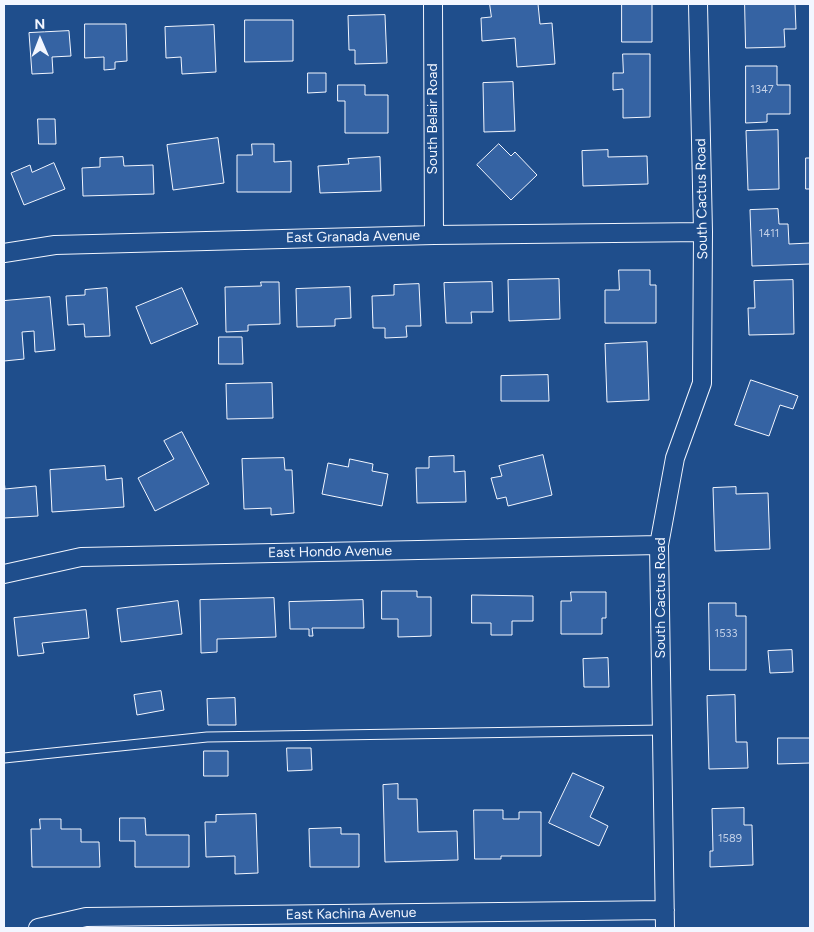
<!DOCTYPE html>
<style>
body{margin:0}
#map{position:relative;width:814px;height:932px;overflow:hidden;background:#1f4e8c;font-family:Figtree,sans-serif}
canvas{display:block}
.frame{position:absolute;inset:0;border:5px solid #f2f6ff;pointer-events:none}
.north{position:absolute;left:15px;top:15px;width:50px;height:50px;-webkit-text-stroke:4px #1f4e8c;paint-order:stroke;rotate:359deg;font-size:14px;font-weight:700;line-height:20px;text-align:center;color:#f2f6ff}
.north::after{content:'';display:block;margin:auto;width:18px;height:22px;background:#f2f6ff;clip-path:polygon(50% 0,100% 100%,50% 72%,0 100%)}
</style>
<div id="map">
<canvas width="814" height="932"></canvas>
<div class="frame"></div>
<div class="north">N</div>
</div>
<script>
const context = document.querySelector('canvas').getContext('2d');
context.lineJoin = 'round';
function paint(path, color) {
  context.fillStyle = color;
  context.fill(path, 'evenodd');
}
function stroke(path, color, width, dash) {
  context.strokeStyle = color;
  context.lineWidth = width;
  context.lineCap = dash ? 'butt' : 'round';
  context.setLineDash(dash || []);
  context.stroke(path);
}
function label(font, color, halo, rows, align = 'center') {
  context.font = font + ' Figtree,sans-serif';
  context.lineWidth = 4;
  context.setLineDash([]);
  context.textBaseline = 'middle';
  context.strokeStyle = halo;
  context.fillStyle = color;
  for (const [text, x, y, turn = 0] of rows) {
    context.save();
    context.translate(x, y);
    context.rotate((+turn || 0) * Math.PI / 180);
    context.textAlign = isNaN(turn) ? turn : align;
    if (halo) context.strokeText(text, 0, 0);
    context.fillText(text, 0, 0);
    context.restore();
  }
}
const building = new Path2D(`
 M490 4H538L540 24 552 23 555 64 517 67 515 38 482 41 481 18 491 17Z
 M622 4H652V42H622Z
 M745 4H795L796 29H784L785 47 746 48Z
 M385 15 387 63 355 64V50H349L348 16Z
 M245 20H293V61L245 62Z
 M85 24H126L127 61 115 62V69L104 70V57L85 58Z
 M214 25 216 72 182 74 181 57 166 58 165 27Z
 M69 31 71 56 52 57 53 73 32 74 29 33Z
 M623 54H650V117L623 118V89L613 90V73H623Z
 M746 66H777V85H790V114H767V122L746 123Z
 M308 73H326V92L308 93Z
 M513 82 515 131 484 132 483 83Z
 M338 85H365V95H388V133H345V101H338Z
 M38 119H55L56 144H39Z
 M778 130 779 189 748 190 746 131Z
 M218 138 224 183 173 190 167 145Z
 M252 144H274V162L291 161V192H237V155H252Z
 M499 144 511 156 515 152 537 175 511 200 477 165Z
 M608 150V157L647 156 648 184 583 186 582 151Z
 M123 157 124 166 153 165 154 194 83 196 82 168 100 167V158Z
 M380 157 381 191 320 193 318 166 349 164 348 159Z
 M806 158H810V189H806Z
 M54 163 65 189 24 205 11 173 30 165 32 172Z
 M778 209 779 224H788L789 244 810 243V264L752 266 750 210Z
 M619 270H650V285H656V323H605V290H619Z
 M559 279 560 319 509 321 508 280Z
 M793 280 794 334 749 335 748 308H755L754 281Z
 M261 282H279L280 324 248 325V331L226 332 225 287 261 286Z
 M492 282 493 312H471L472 323H446L444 283Z
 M419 284 421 326H406L407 337 385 338V328H373L372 296 394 295V285Z
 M350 287 351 318 335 319V326L297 327 296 289Z
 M107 288 110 336 85 337 84 324 68 325 66 296 85 295V290Z
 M182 288 198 324 151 344 136 307Z
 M50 297 55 350 35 352 34 331 22 332 24 359 4 361V301Z
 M219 337H242L243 364H219Z
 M647 342 649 400 607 402 605 344Z
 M548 375 549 401H501V376Z
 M751 380 798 396 793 409 780 405 769 436 735 425Z
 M272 383 273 418 227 419 226 384Z
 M182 432 209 484 155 511 138 478 174 459 164 441Z
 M543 455 552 495 508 506 506 497 497 499 491 478 502 476 499 466Z
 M454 456V472L465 471 466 502 417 503 416 468H429V457Z
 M284 458 285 470H292L294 513 271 515V508L244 509 242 459Z
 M350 459 373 464 372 471 388 474 382 506 322 494 328 463 348 467Z
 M105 466 106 480 122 478 124 507 52 512 50 470Z
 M4 480 5 489 36 486 38 516 4 518Z
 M736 487V494L768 493 770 549 715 551 713 488Z
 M382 591H417V597H431V636L398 637V619H382Z
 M571 592H606V618H602V634H561V601H571Z
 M472 595 533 596V621H512V635H491V623H472Z
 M274 598 276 637 217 639V652L201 653 200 600Z
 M363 600 364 628H312L313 636H309V629H290L289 602Z
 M178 601 182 634 121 642 117 609Z
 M709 603H736V616H746V670H710Z
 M86 610 89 638 42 643 44 653 18 656 14 618Z
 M792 650 793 672 770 673 768 651Z
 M608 658 609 687H584L583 659Z
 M161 691 164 710 137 715 134 695Z
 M735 695 736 742H747L748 768 709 769 707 696Z
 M235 698 236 725H208L207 699Z
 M778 738H810V763L778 764Z
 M287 748H311L312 770 288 771Z
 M204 751H228V776H204Z
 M573 773 604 787 590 817 608 826 599 846 549 823Z
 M398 784V799H417L418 832 457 831 458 860 385 862 383 785Z
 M744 808V825H752L753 865 710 867V851H713L712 809Z
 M474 810H503V819H519V812H541V856H501V859H475Z
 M256 814 258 873 235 874V856L206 857 205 822H216V815Z
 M120 818H145L146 835H189V867H135V841H120Z
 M40 819H61V829H81V842H99L100 867H32L31 829H40Z
 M341 828V834H359V867H310L309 829Z`);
paint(building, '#3563a3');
stroke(building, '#f2f6ff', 1);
const lane = new Path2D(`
 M4 758 207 737 662 730`);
const street = new Path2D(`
 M433 4 434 235
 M4 253 55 245 434 235 703 232
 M4 574 81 557 659 545
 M38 928 86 917 665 910
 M665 928 659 545 675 458 702 383 703 232 698 4`);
stroke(lane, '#f2f6ff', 11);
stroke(street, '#f2f6ff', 20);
stroke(lane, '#1f4e8c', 9);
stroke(street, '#1f4e8c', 18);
label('11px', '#c3d1e8', null, [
 ["1347",762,90],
 ["1411",769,234],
 ["1533",726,634],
 ["1589",730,839]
]);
label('14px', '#f2f6ff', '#1f4e8c', [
 ["South Belair Road",433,119,-90],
 ["South Cactus Road",702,199,-91],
 ["East Granada Avenue",353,237,-1],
 ["East Hondo Avenue",330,552,-1],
 ["South Cactus Road",661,598,-90],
 ["East Kachina Avenue",351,914,-1]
]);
</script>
